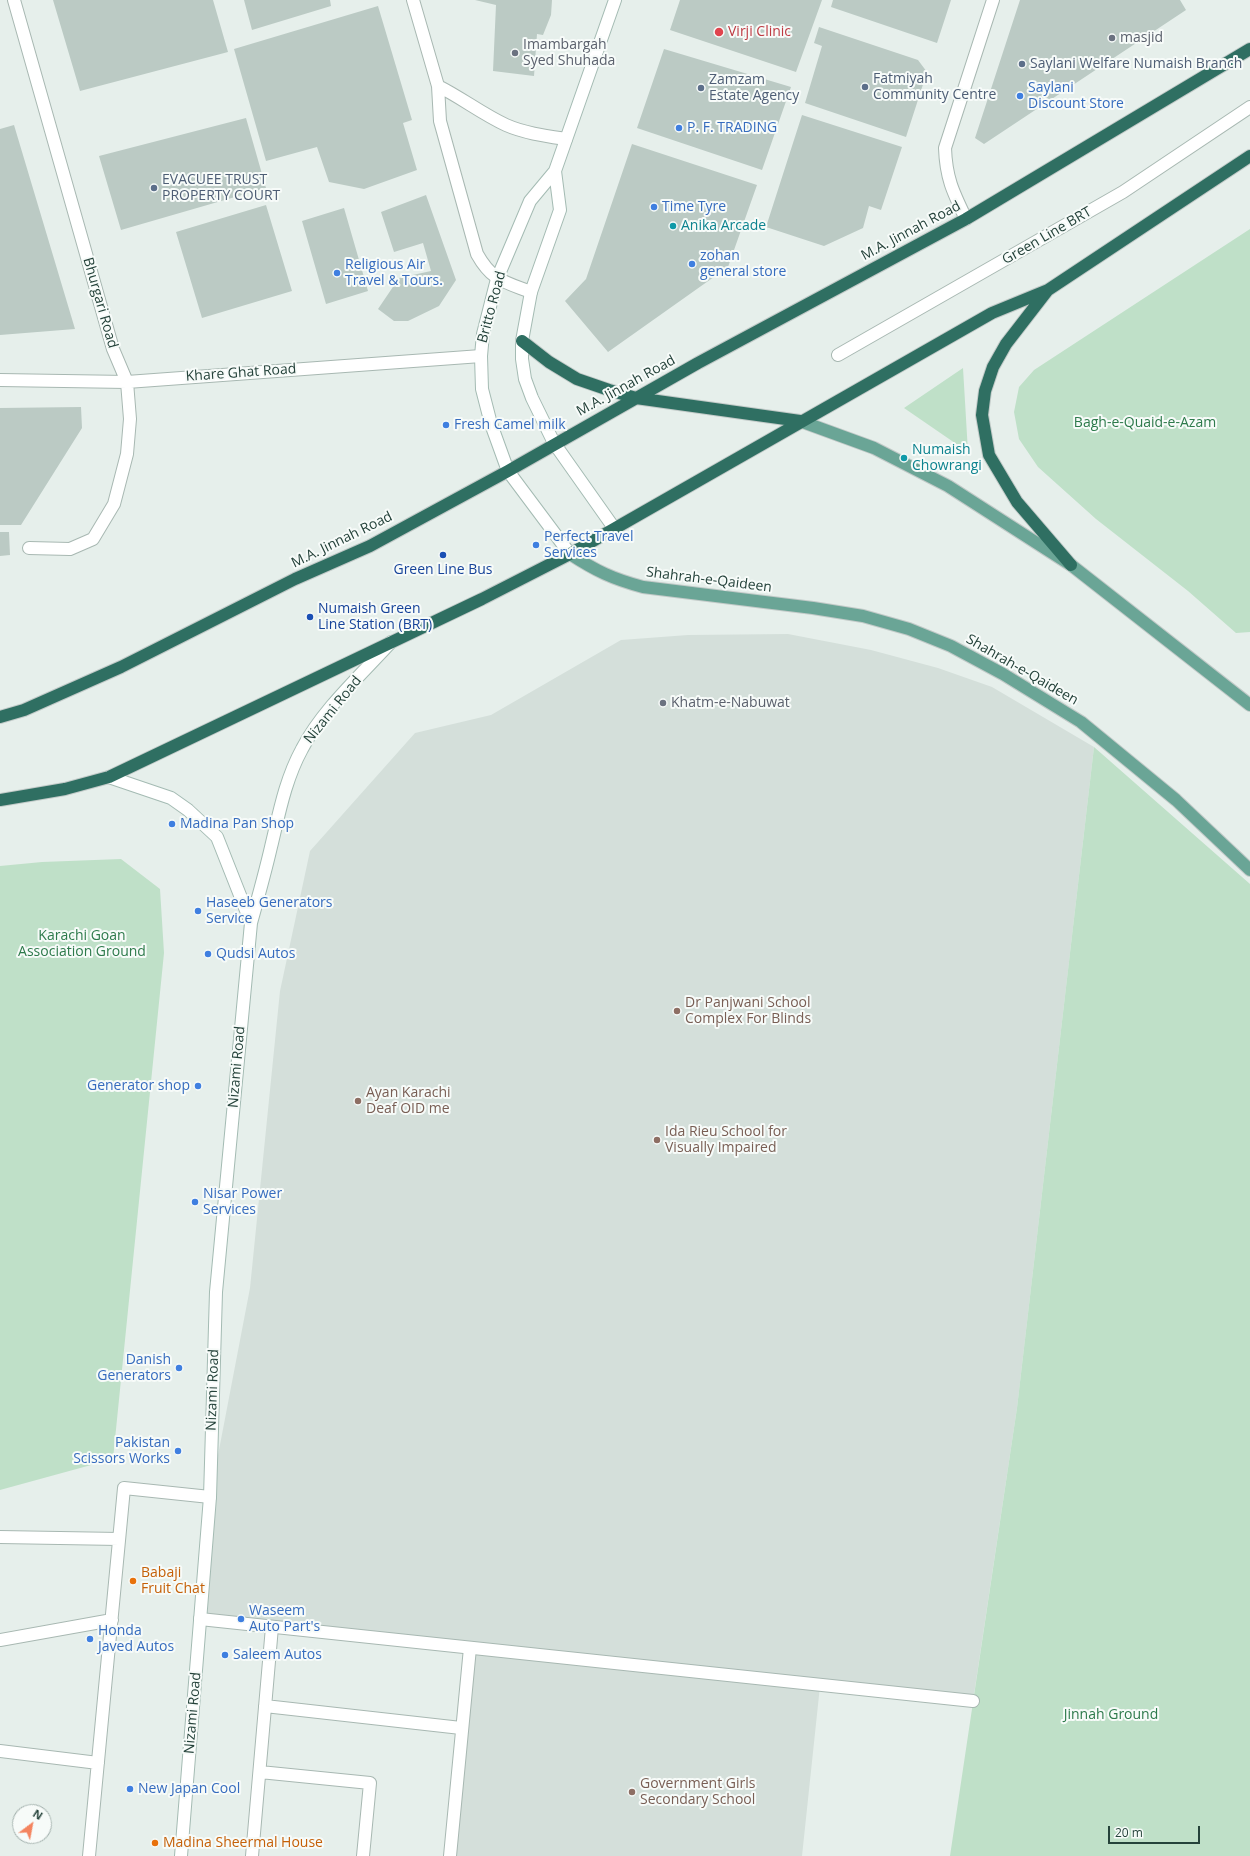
<!DOCTYPE html>
<style>
body{margin:0}
#map{position:relative;width:1250px;height:1856px;overflow:hidden;background:#e6efeb;font-family:"Open Sans",sans-serif}
canvas{display:block}
.north{position:absolute;left:12px;top:1804px;width:40px;height:40px;box-sizing:border-box;background:#f7fbf9;border:1px solid #a3b1ad;border-radius:50%;rotate:32deg;font-size:11px;font-weight:700;line-height:16px;text-align:center;color:#24423a}
.north::after{content:'';display:block;margin:auto;width:14px;height:18px;background:#f4845f;clip-path:polygon(50% 0,100% 100%,50% 72%,0 100%)}
.scale{position:absolute;left:1108px;top:1826px;width:92px;height:18px;box-sizing:border-box;border:2px solid #24423a;border-top:0;padding-left:5px;font-size:12px;line-height:14px;white-space:nowrap;color:#24423a;-webkit-text-stroke:3px #f7fbf9;paint-order:stroke}
</style>
<div id="map">
<canvas width="1250" height="1856"></canvas>
<div class="north">N</div>
<div class="scale">20 m</div>
</div>
<script>
const context = document.querySelector('canvas').getContext('2d');
context.lineJoin = 'round';
function paint(path, color) {
  context.fillStyle = color;
  context.fill(path, 'evenodd');
}
function stroke(path, color, width, dash) {
  context.strokeStyle = color;
  context.lineWidth = width;
  context.lineCap = dash ? 'butt' : 'round';
  context.setLineDash(dash || []);
  context.stroke(path);
}
function label(font, color, halo, rows, align = 'center') {
  context.font = font + ' "Open Sans",sans-serif';
  context.lineWidth = 4;
  context.setLineDash([]);
  context.textBaseline = 'middle';
  context.strokeStyle = halo;
  context.fillStyle = color;
  for (const [text, x, y, turn = 0] of rows) {
    context.save();
    context.translate(x, y);
    context.rotate((+turn || 0) * Math.PI / 180);
    context.textAlign = isNaN(turn) ? turn : align;
    if (halo) context.strokeText(text, 0, 0);
    context.fillText(text, 0, 0);
    context.restore();
  }
}
paint(new Path2D(`
 M788 634 871 650 938 668 992 687 1094 747 1017 1408 973 1701 820 1686 802 1856H450L470 1648 200 1619 210 1497 250 1288 280 991 310 851 415 733 491 715 621 640 688 635Z`), '#d4dfda');
paint(new Path2D(`
 M1250 229V632L1236 633 1188 591 1096 519 1038 467 1019 439 1014 412 1019 387 1034 370Z
 M963 368 968 452 904 408Z
 M1094 747 1250 884V1856H950L1017 1408Z
 M121 859 160 889 164 953 113 1459 0 1490V866L42 862Z`), '#bfe0c8');
paint(new Path2D(`
 M53 0H213L228 52 80 91Z
 M244 0H330L331 6 252 30Z
 M475 0H552L551 15 543 35 537 34 534 76 493 71 496 5Z
 M680 0H822L796 72 670 30Z
 M833 0H951L937 43 831 7Z
 M1020 0H1180L1186 10 984 144 975 138Z
 M378 6 412 120 403 123 417 170 364 189 329 182 317 147 266 161 234 49Z
 M819 27 918 60 927 72 906 137 805 103 822 46 814 43Z
 M664 49 791 87 762 170 637 128Z
 M802 115 902 147 881 210 869 206 863 228 824 246 766 227Z
 M246 118 266 188 121 230 99 156Z
 M14 125 75 329 0 335V129Z
 M632 144 757 185 728 267 608 352 565 301 586 279Z
 M426 195 456 280 439 306 408 321H394L378 309 399 278 431 271 423 243 394 252 381 212Z
 M266 205 292 291 202 318 176 232Z
 M344 208 368 291 326 304 302 221Z
 M81 407 82 428 21 525H0V408Z
 M0 532H9L10 555 0 556Z`), '#bbcac4');
const lane = new Path2D(`
 M838 355 1123 192 1250 107
 M0 1537 119 1539
 M0 1640 112 1620
 M265 1706 461 1728
 M0 1751 98 1763
 M260 1772 370 1783 363 1856
 M89 1856 124 1488 210 1497
 M252 1856 272 1627
 M450 1856 470 1648`);
const street = new Path2D(`
 M14 0 113 349 127 382 130 419 127 454 114 504 93 539 70 549 29 548
 M413 0 438 86 440 121 477 254C492 281 505 282 531 292
 M438 86C462 98 482 114 506 125 524 133 546 136 566 139
 M966 219C953 192 946 178 945 148L993 0
 M0 380 127 382 481 356
 M200 1619 973 1701`);
const secondary = new Path2D(`
 M555 171 560 210 531 292 522 341V359L525 379 532 398 554 443 614 528
 M570 554 508 471 491 424 482 389 481 356 483 334 497 279 530 201 555 171 615 0
 M109 777 171 798 188 810 217 837 251 923
 M181 1856 210 1497 216 1292 251 923C258 898 265 873 271 847 279 814 285 780 302 749 322 710 361 675 391 642`);
const primary = new Path2D(`
 M800 421 874 448 948 486 1071 565 1250 705
 M570 554C596 571 613 579 643 587L813 608 863 616 909 629 951 646 1003 674 1081 722 1176 800 1250 870`);
const highway = new Path2D(`
 M1047 291 1006 344 993 367 985 391 982 415 989 455 1017 502 1071 565
 M522 341 549 362 577 379 609 390 636 398 800 421
 M0 717 24 710 121 667 295 579 370 546 508 471 698 363 966 219 1250 49
 M0 800 65 789 109 777 482 599 570 554 992 313 1048 290 1250 156`);
stroke(lane, '#a8b8b2', 14);
stroke(street, '#a8b8b2', 14);
stroke(secondary, '#a4bbb3', 14);
stroke(primary, '#c2cac8', 14);
stroke(highway, '#c2cac8', 14);
stroke(lane, '#fff', 12);
stroke(street, '#fff', 12);
stroke(secondary, '#fff', 12);
stroke(primary, '#6aa596', 12);
stroke(highway, '#2f6f62', 12);
for (const [x, y, r, color] of [
 [719,32,5,"#e0444e"],
 [1112,38,4,"#6b7280"],
 [515,53,4,"#6b7280"],
 [1022,64,4,"#5c6f8a"],
 [865,87,4,"#5c6f8a"],
 [701,88,4,"#5c6f8a"],
 [1020,96,4,"#3f7fe0"],
 [679,128,4,"#3f7fe0"],
 [154,188,4,"#5c6f8a"],
 [654,207,4,"#3f7fe0"],
 [673,226,4,"#0f9aa8"],
 [692,264,4,"#3f7fe0"],
 [337,273,4,"#3f7fe0"],
 [446,425,4,"#3f7fe0"],
 [904,458,4,"#0f9aa8"],
 [536,545,4,"#3f7fe0"],
 [443,555,4,"#1a4fb4"],
 [310,617,4,"#1a4fb4"],
 [663,703,4,"#6b7280"],
 [172,824,4,"#3f7fe0"],
 [198,911,4,"#3f7fe0"],
 [208,954,4,"#3f7fe0"],
 [677,1011,4,"#8d6e63"],
 [198,1086,4,"#3f7fe0"],
 [358,1101,4,"#8d6e63"],
 [657,1140,4,"#8d6e63"],
 [195,1202,4,"#3f7fe0"],
 [179,1368,4,"#3f7fe0"],
 [178,1451,4,"#3f7fe0"],
 [133,1581,4,"#e8710a"],
 [241,1619,4,"#3f7fe0"],
 [90,1639,4,"#3f7fe0"],
 [225,1655,4,"#3f7fe0"],
 [130,1789,4,"#3f7fe0"],
 [632,1792,4,"#8d6e63"],
 [155,1843,4,"#e8710a"]
]) {
  const dot = new Path2D();
  dot.arc(x, y, r, 0, 2 * Math.PI);
  context.fillStyle = color;
  context.fill(dot);
  stroke(dot, '#f7fbf9', 1.5);
}
label('14px', '#be3a42', '#f7fbf9', [
 ["Virji Clinic",728,32]
], 'left');
label('14px', '#5b616d', '#f7fbf9', [
 ["masjid",1120,38],
 ["Imambargah",523,45],
 ["Syed Shuhada",523,61],
 ["Khatm-e-Nabuwat",671,703]
], 'left');
label('14px', '#4e5e75', '#f7fbf9', [
 ["Saylani Welfare Numaish Branch",1030,64],
 ["Fatmiyah",873,79],
 ["Community Centre",873,95],
 ["Zamzam",709,80],
 ["Estate Agency",709,96],
 ["EVACUEE TRUST",162,180],
 ["PROPERTY COURT",162,196]
], 'left');
label('14px', '#366cbe', '#f7fbf9', [
 ["Saylani",1028,88],
 ["Discount Store",1028,104],
 ["P. F. TRADING",687,128],
 ["Time Tyre",662,207],
 ["zohan",700,256],
 ["general store",700,272],
 ["Religious Air",345,265],
 ["Travel & Tours.",345,281],
 ["Fresh Camel milk",454,425],
 ["Perfect Travel",544,537],
 ["Services",544,553],
 ["Madina Pan Shop",180,824],
 ["Haseeb Generators",206,903],
 ["Service",206,919],
 ["Qudsi Autos",216,954],
 ["Generator shop",190,1086,"right"],
 ["Nisar Power",203,1194],
 ["Services",203,1210],
 ["Danish",171,1360,"right"],
 ["Generators",171,1376,"right"],
 ["Pakistan",170,1443,"right"],
 ["Scissors Works",170,1459,"right"],
 ["Waseem",249,1611],
 ["Auto Part's",249,1627],
 ["Honda",98,1631],
 ["Javed Autos",98,1647],
 ["Saleem Autos",233,1655],
 ["New Japan Cool",138,1789]
], 'left');
label('14px', '#0d838f', '#f7fbf9', [
 ["Anika Arcade",681,226],
 ["Numaish",912,450],
 ["Chowrangi",912,466]
], 'left');
label('14px', '#24423a', '#f7fbf9', [
 ["M.A. Jinnah Road",911,231,-28],
 ["Green Line BRT",1047,236,-30],
 ["Bhurgari Road",100,303,74],
 ["Britto Road",492,307,-75],
 ["Khare Ghat Road",241,373,-4],
 ["M.A. Jinnah Road",626,386,-29],
 ["M.A. Jinnah Road",342,540,-26],
 ["Shahrah-e-Qaideen",709,580,7],
 ["Shahrah-e-Qaideen",1022,670,30],
 ["Nizami Road",333,710,-51],
 ["Nizami Road",237,1067,-85],
 ["Nizami Road",213,1390,-88],
 ["Nizami Road",193,1713,-85]
]);
label('14px', '#2d7a4b', '#f7fbf9', [
 ["Bagh-e-Quaid-e-Azam",1145,423],
 ["Karachi Goan",82,936],
 ["Association Ground",82,952],
 ["Jinnah Ground",1111,1715]
]);
label('14px', '#164399', '#f7fbf9', [
 ["Green Line Bus",443,570],
 ["Numaish Green",318,609,"left"],
 ["Line Station (BRT)",318,625,"left"]
]);
label('14px', '#785e54', '#f7fbf9', [
 ["Dr Panjwani School",685,1003],
 ["Complex For Blinds",685,1019],
 ["Ayan Karachi",366,1093],
 ["Deaf OID me",366,1109],
 ["Ida Rieu School for",665,1132],
 ["Visually Impaired",665,1148],
 ["Government Girls",640,1784],
 ["Secondary School",640,1800]
], 'left');
label('14px', '#c56008', '#f7fbf9', [
 ["Babaji",141,1573],
 ["Fruit Chat",141,1589],
 ["Madina Sheermal House",163,1843]
], 'left');
</script>
